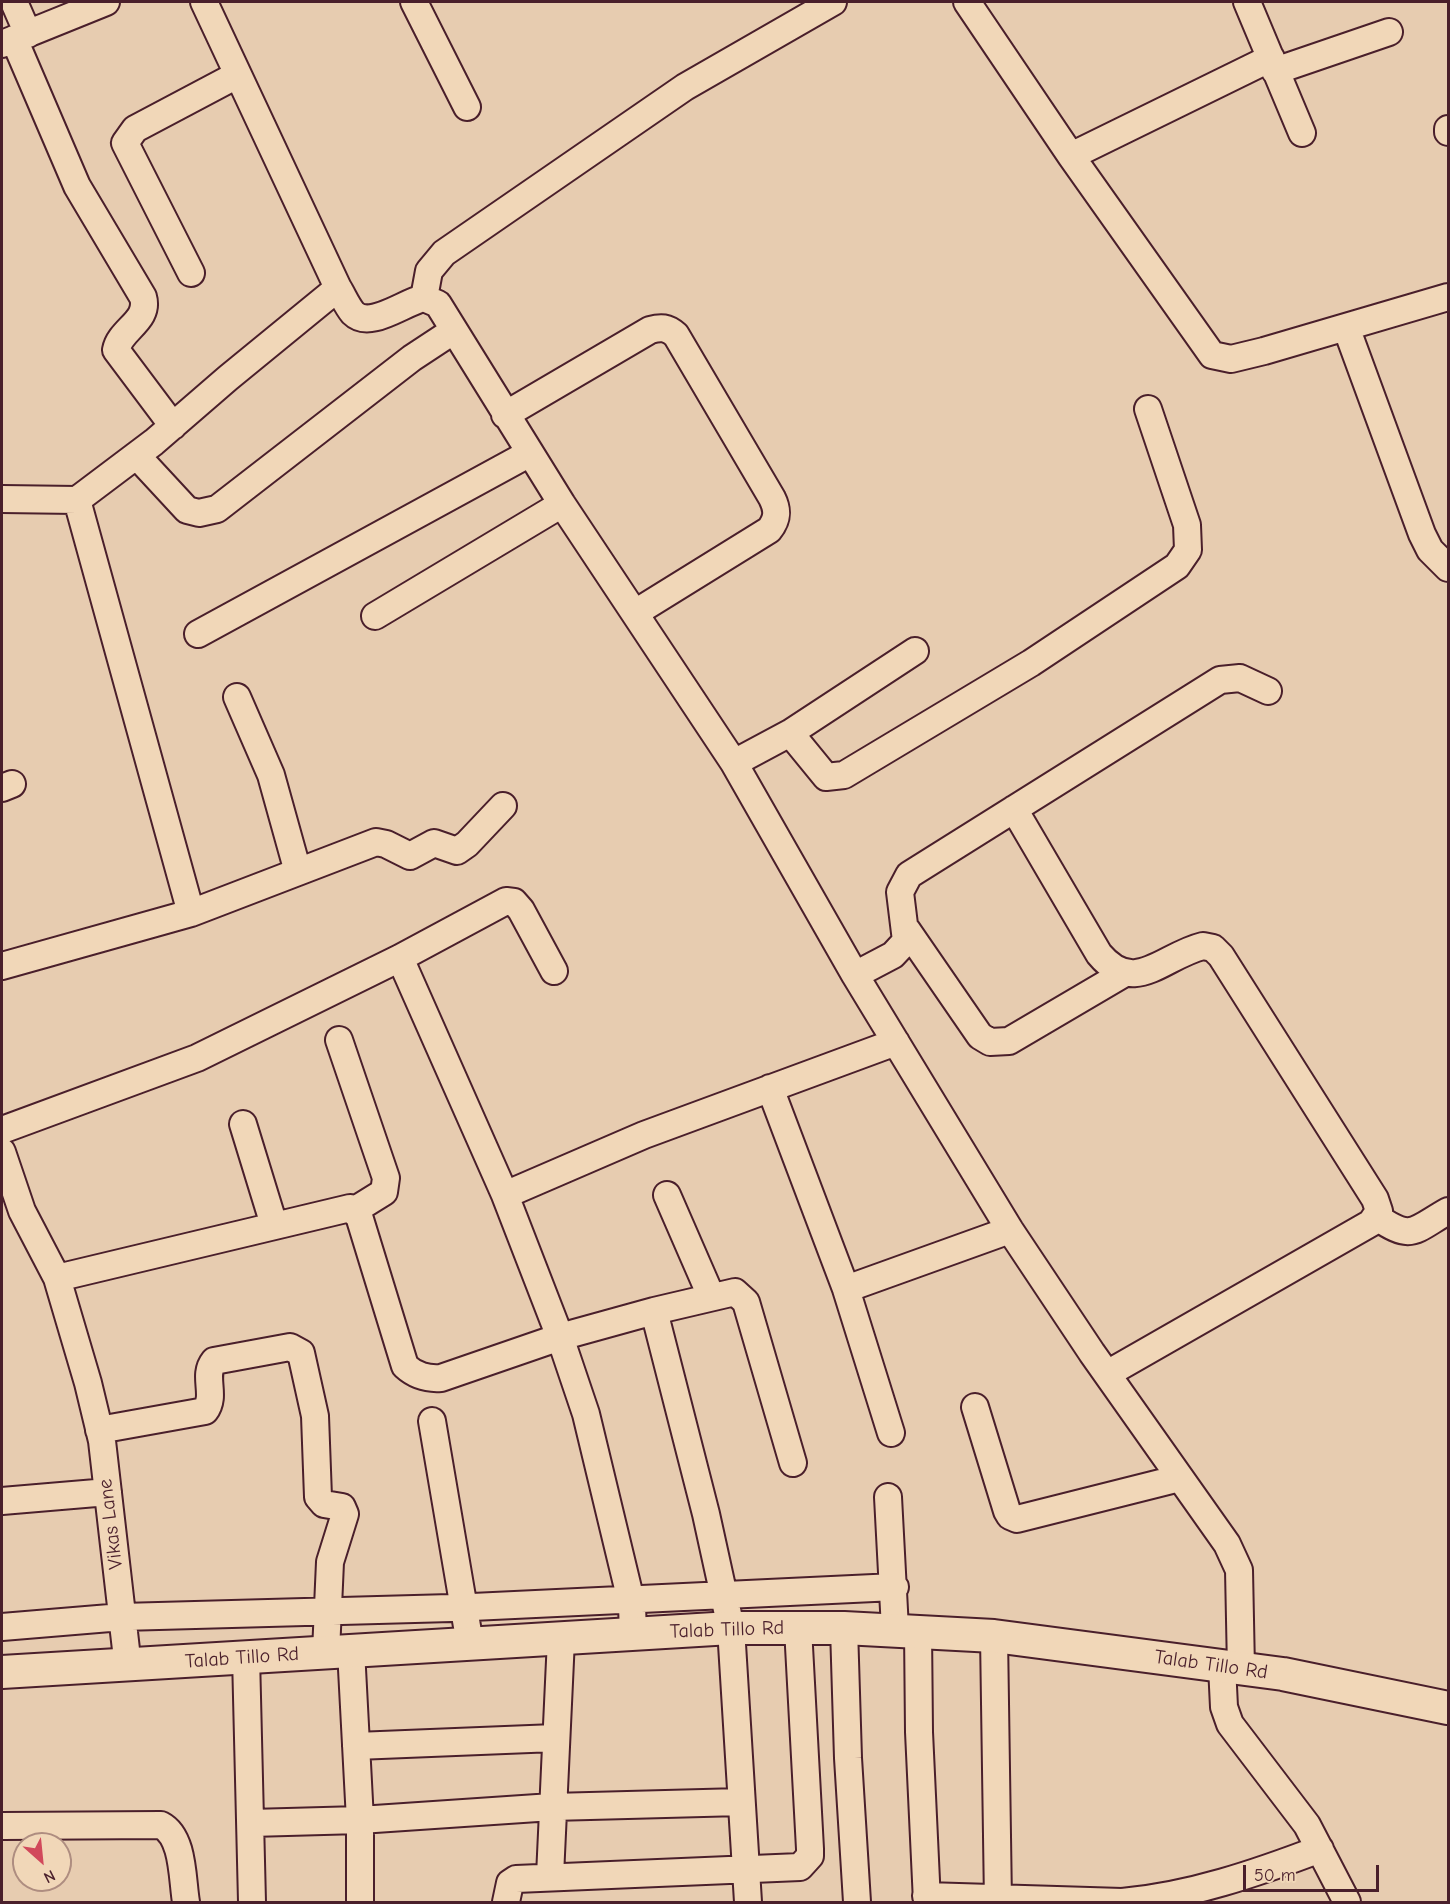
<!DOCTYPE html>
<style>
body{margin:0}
#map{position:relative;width:1450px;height:1904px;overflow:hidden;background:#e7ccb0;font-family:"Comic Neue",sans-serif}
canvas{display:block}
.frame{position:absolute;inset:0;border:3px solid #4a1f2b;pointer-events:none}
.north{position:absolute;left:12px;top:1832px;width:60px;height:60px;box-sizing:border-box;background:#f1d7b8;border:2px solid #ae8d80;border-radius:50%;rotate:153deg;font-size:16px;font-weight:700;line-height:24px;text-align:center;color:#4a1f2b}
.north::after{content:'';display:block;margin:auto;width:21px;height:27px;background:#d1495b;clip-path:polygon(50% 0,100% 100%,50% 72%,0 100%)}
.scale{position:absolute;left:1243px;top:1865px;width:136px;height:27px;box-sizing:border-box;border:3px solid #4a1f2b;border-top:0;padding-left:8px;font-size:18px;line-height:21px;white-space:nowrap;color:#4a1f2b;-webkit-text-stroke:4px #f1d7b8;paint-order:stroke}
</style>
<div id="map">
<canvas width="1450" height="1904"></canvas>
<div class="frame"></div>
<div class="north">N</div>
<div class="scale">50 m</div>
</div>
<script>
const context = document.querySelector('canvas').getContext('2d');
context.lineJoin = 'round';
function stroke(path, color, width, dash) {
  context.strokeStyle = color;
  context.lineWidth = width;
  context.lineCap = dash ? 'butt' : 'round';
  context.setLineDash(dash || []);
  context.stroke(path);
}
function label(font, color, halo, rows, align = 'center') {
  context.font = font + ' "Comic Neue",sans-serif';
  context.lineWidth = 6;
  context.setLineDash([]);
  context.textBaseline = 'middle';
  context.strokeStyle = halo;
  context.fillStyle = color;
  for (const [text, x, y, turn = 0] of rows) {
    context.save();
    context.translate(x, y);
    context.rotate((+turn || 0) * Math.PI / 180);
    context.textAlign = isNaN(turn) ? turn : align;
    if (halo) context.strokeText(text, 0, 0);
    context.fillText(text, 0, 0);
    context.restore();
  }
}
const minor = new Path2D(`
 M14 2 28 34
 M204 2 338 288C343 296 347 306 353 313 370 330 404 302 424 298L438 304 562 504 734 763 855 975 1010 1230 1092 1353 1227 1544 1239 1570 1241 1669
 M414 2 467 107
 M967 2 1071 156 1212 355 1231 359 1264 351 1448 297
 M1247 2 1302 133
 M14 39 77 186 143 297C150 321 120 329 116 350L173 426
 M2 44 106 2
 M1275 71 1389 32
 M1448 129V132
 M1071 156 1271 58
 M191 273 125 143 135 129 237 75
 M424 298 429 271 444 253 685 87 833 2
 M1346 327 1422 534 1430 550 1448 568
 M505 415 650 330C661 327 667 327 676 335L772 498C778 510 778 519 769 530L635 613
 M137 456 187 510 199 513 217 509 412 358 453 331
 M2 499 77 500 154 442 228 378 338 288
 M77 500 191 913
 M375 616 562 504
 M198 634 530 453
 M237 697 271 775 298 872
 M790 733 826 777 844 775 1031 663 1177 566 1188 550 1187 525 1148 409
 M734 763 790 733 915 651
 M2 788 12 784
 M1014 809 1099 954C1135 997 1162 956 1203 946L1213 948 1221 956 1375 1199 1379 1211 1371 1223 1107 1374
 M907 930 980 1036 990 1042 1009 1041 1123 974
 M400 958 505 1195 560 1337 586 1414 632 1605 633 1634
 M2 966 191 913 376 842 386 844 410 856 434 843 457 851 467 844 503 806
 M855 975 893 955 906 941 900 892 909 875 1220 680 1240 678 1268 691
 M339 1040 386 1178 384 1192 355 1210
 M770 1088 846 1289 891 1433
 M243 1124 274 1225
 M2 1130 197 1058 400 958 506 901 514 902 521 910 554 971
 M2 1152 22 1211 57 1278 88 1383 102 1441 128 1667
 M505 1195 644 1135 896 1042
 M667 1195 711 1296
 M1377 1217C1412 1242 1414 1230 1448 1211
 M57 1278 350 1208 359 1216 405 1366C416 1376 427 1379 441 1378L560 1337 654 1311 735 1292 746 1302 793 1463
 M846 1289 1010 1230
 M654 1311 706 1514 731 1628 748 1902
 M975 1407 1007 1511 1010 1516 1017 1519 1180 1478
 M432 1421 470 1644
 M99 1430 205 1411C217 1395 202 1376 214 1361L290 1347 301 1353 315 1416 318 1497 324 1504 342 1507 345 1514 330 1562 326 1652
 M888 1497 895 1629
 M2 1501 108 1492
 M2 1627 122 1617 451 1608 895 1587
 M844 1628 848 1758 857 1902
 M918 1630 919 1732 927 1902
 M994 1636 998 1902
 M351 1650 360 1820V1902
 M246 1656 252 1902
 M1222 1666 1224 1707 1230 1724 1307 1825 1347 1902
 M356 1746 555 1738
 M251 1823 360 1820 552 1807 741 1802
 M2 1826 161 1825C184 1837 182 1879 186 1902
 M550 1876 561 1639
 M926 1896 1122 1902C1190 1896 1257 1873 1320 1849
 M506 1902 510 1883 516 1879 800 1867 810 1856V1849L798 1628`);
const major = new Path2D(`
 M2 1672 731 1628H844L994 1636 1283 1674 1448 1708`);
stroke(minor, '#4a1f2b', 30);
stroke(major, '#4a1f2b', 36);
stroke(minor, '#f1d7b8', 26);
stroke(major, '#f1d7b8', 32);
label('20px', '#4a1f2b', '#f1d7b8', [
 ["Vikas Lane",111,1524,-97],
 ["Talab Tillo Rd",727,1630,-2],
 ["Talab Tillo Rd",242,1658,-4],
 ["Talab Tillo Rd",1211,1665,8]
]);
</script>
